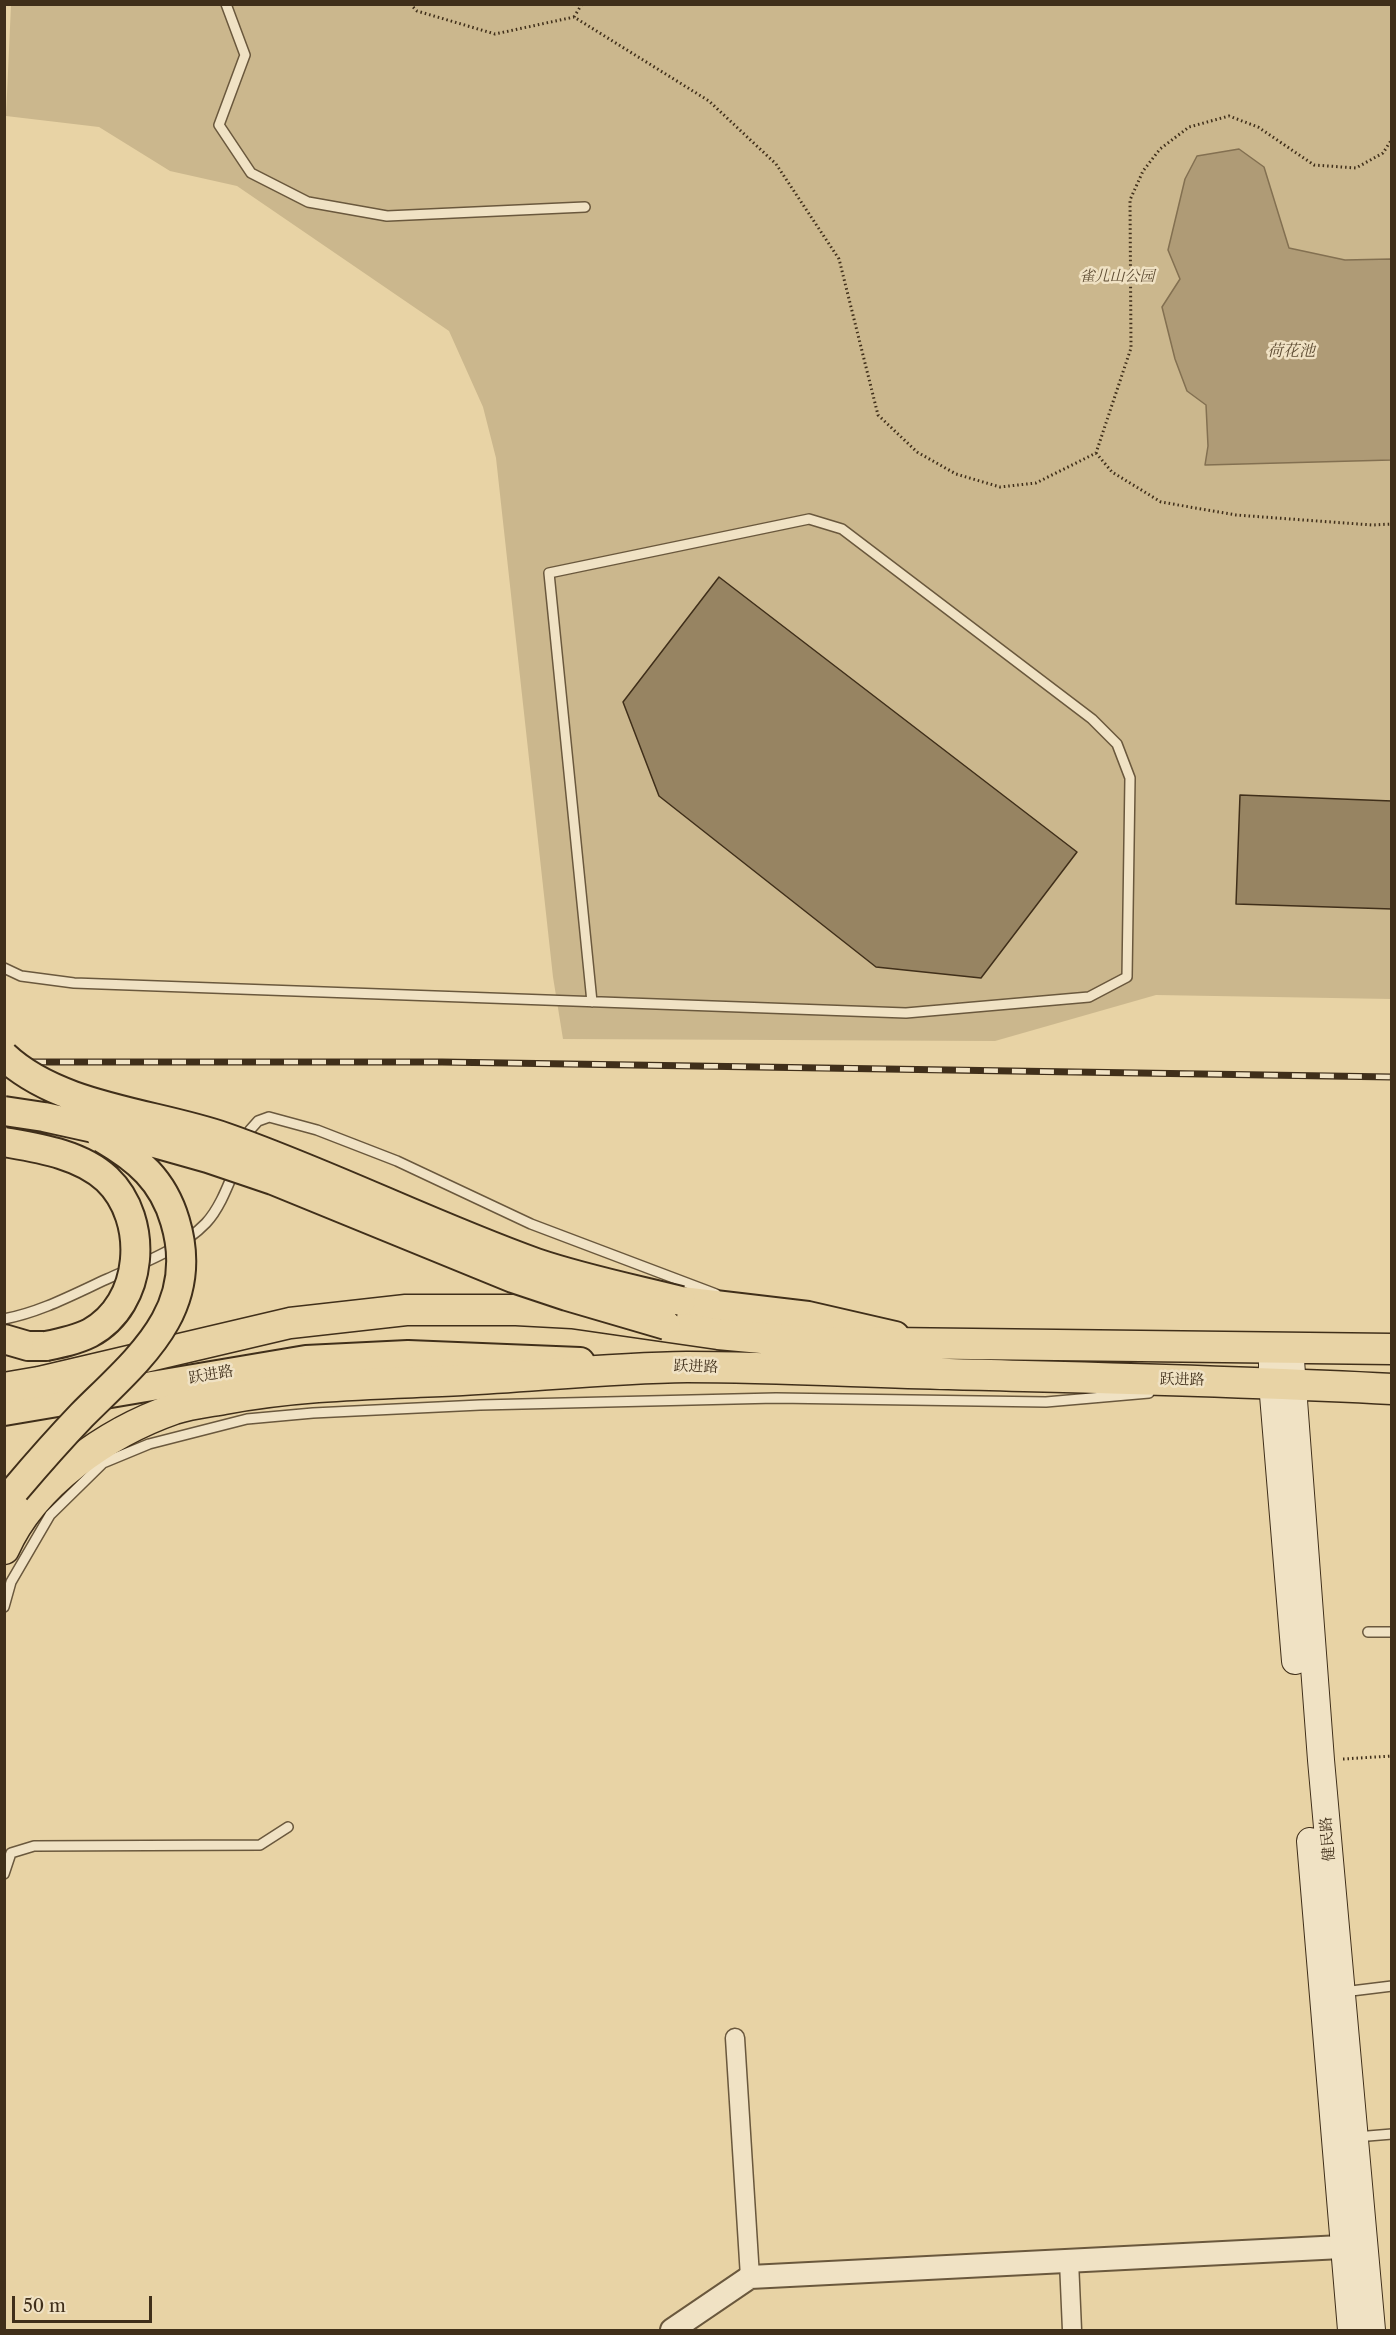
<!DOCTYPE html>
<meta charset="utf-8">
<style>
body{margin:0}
#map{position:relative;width:1396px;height:2335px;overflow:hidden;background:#e8d3a5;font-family:"Libre Caslon Text",serif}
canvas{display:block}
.frame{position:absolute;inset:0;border:6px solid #402f1a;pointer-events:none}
.scale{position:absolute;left:12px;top:2296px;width:140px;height:27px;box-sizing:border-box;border:3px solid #402f1a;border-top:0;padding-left:8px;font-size:18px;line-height:21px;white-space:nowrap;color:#402f1a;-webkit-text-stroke:4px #f0e2c4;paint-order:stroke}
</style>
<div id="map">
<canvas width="1396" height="2335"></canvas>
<div class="frame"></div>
<div class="scale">50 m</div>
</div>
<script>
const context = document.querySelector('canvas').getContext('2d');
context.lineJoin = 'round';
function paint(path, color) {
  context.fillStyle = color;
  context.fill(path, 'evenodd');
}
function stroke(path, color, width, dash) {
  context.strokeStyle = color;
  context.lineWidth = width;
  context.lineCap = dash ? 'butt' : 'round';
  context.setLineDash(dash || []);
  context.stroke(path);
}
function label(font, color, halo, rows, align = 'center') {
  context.font = font + ' "Libre Caslon Text","Noto Serif SC",serif';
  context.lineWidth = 5;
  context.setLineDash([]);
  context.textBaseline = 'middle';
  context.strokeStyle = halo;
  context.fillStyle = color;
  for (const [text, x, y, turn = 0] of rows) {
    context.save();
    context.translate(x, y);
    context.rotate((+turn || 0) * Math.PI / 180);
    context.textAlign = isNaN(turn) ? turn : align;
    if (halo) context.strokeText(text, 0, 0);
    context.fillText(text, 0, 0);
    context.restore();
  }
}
paint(new Path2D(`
 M11 5H1391V999L1156 995 995 1041 563 1039 553 977 496 458 483 407 449 331 237 186 170 171 99 127 6 116Z`), '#cbb78d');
const water = new Path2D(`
 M1239 149 1264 167 1289 248 1345 260 1391 259V460L1205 465 1208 446 1206 405 1187 391 1175 359 1162 307 1180 279 1168 250 1185 179 1197 156Z`);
paint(water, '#af9b76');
stroke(water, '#837051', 1.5);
const building = new Path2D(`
 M719 577 1077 852 981 978 876 967 659 796 623 702Z
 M1240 795 1392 801V909L1236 904Z`);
paint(building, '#978462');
stroke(building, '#402f1a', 1.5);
const service = new Path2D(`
 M226 4 245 55 219 125 251 173 308 202 387 216 585 207
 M4 968 21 976 74 983 906 1013 1089 997 1127 977 1130 778 1117 744 1092 719 842 529 809 519 549 573 592 1002
 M245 1141 250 1130 258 1121 269 1117 317 1130 397 1161 531 1224 716 1294
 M4 1319C41 1312 74 1294 107 1279 140 1264 180 1250 206 1223 219 1209 227 1188 234 1171
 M4 1607 11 1582 50 1515 103 1463 149 1444 247 1419 313 1413 480 1405 776 1398 1046 1402 1149 1393
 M1368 1632H1392
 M4 1874 11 1853 34 1846 260 1845 288 1827
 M1343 1992 1392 1986
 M1356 2137 1392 2134`);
const minor = new Path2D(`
 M735 2038 750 2277
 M1069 2261 1072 2330`);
const tertiary = new Path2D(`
 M672 2330 750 2277 1361 2246`);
const secondary = new Path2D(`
 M1290 1347 1321 1760 1372 2330
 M1272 1348V1383L1295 1661
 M1310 1841 1351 2330`);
const primary = new Path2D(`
 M681 1301 808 1316 895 1336
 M4 1339 28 1346H46
 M4 1411 306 1360 408 1355 580 1362
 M4 1507 15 1490`);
const trunk = new Path2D(`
 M4 1388 39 1382 290 1323 406 1310H516L572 1313 718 1334 805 1342 1392 1349
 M4 1549C33 1483 108 1432 174 1409 190 1404 207 1402 224 1399 303 1384 382 1384 462 1380 537 1376 612 1368 687 1367 774 1367 862 1372 949 1374 1096 1378 1244 1381 1392 1389`);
stroke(service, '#6a583d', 12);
stroke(minor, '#6a583d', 21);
stroke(tertiary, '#6a583d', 26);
stroke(secondary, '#402f1a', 28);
stroke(primary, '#402f1a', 32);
stroke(trunk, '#402f1a', 33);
stroke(new Path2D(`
 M410 4 417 11 495 34 574 17 709 101 776 164 839 259 878 415 917 452 956 474 1000 487 1036 483 1096 453 1131 348 1130 200 1143 171 1160 149 1189 127 1229 116 1258 127 1314 165 1356 168 1383 153 1392 139
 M574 17 582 4
 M1096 453 1112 472 1161 502 1236 515 1372 525 1392 524
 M1343 1759 1392 1756`), '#402f1a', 3, [1.5, 3]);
stroke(service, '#f0e2c4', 9);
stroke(minor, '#f0e2c4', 18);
stroke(tertiary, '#f0e2c4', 22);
stroke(secondary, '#f0e2c4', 26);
stroke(primary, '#e8d3a5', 28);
stroke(trunk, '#e8d3a5', 30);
const rail = new Path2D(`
 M4 1062H442L1392 1077`);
stroke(rail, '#402f1a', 7);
stroke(rail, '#f0e2c4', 4.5, [14]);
const primaryBridge = new Path2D(`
 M4 1056C59 1108 155 1113 224 1137 330 1174 430 1225 536 1263 583 1279 633 1289 681 1301
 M4 1111 44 1117 130 1136 208 1158 273 1180 513 1278 567 1296 666 1325
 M4 1142C38 1148 80 1154 107 1179 150 1220 144 1304 90 1333 76 1340 61 1343 46 1346
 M15 1490C37 1464 59 1439 82 1415 138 1359 202 1310 175 1221 163 1180 138 1159 102 1138`);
stroke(primaryBridge, '#402f1a', 32, []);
stroke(primaryBridge, '#e8d3a5', 28);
label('italic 15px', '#5c4a31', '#f0e2c4', [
 ["雀儿山公园",1117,277]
]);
label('15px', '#402f1a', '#f0e2c4', [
 ["跃进路",696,1367,2],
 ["跃进路",211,1375,-10],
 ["跃进路",1182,1380,1],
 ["健民路",1328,1839,-95]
]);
label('italic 16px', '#5c4a31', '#f0e2c4', [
 ["荷花池",1291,351]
]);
</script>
